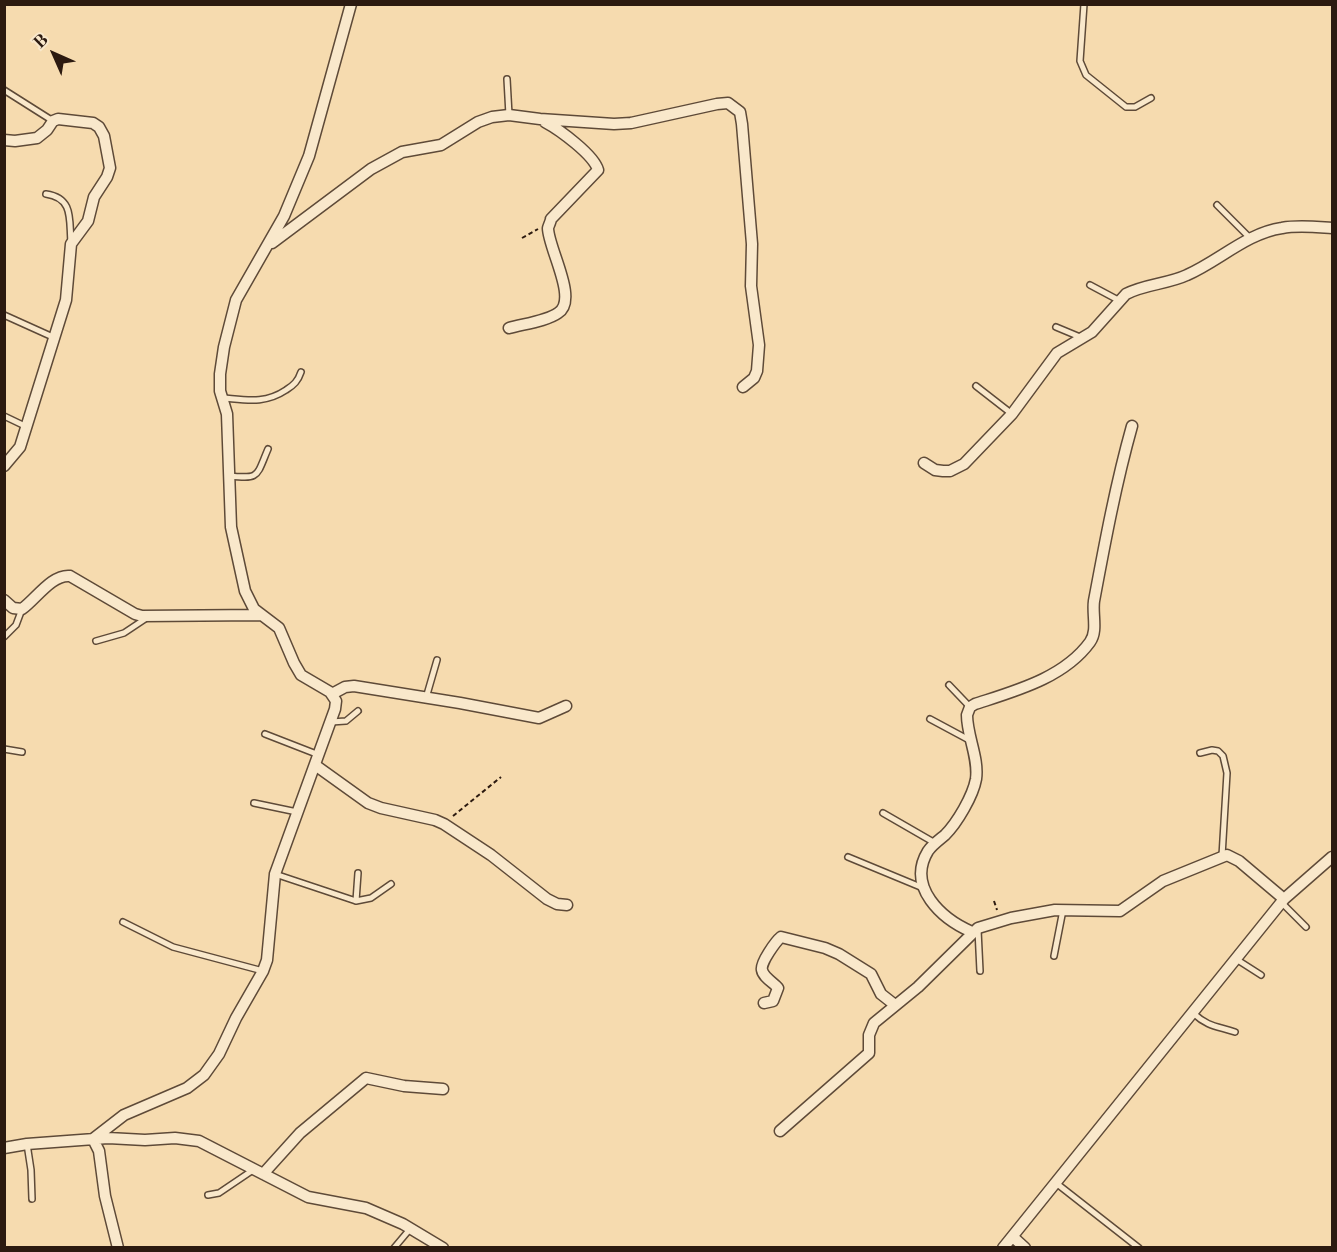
<!DOCTYPE html>
<style>
body{margin:0}
#map{position:relative;width:1337px;height:1252px;overflow:hidden;background:#f6dbaf;font-family:"Libre Bodoni",serif}
canvas{display:block}
.frame{position:absolute;inset:0;border:6px solid #2c1a10;pointer-events:none}
.north{position:absolute;left:24px;top:24px;width:60px;height:60px;-webkit-text-stroke:4px #f9e8cb;paint-order:stroke;rotate:315deg;font-size:16px;font-weight:700;line-height:24px;text-align:center;color:#2c1a10}
.north::after{content:'';display:block;margin:auto;width:21px;height:27px;background:#2c1a10;clip-path:polygon(50% 0,100% 100%,50% 72%,0 100%)}
</style>
<div id="map">
<canvas width="1337" height="1252"></canvas>
<div class="frame"></div>
<div class="north">B</div>
</div>
<script>
const context = document.querySelector('canvas').getContext('2d');
context.lineJoin = 'round';
function stroke(path, color, width, dash) {
  context.strokeStyle = color;
  context.lineWidth = width;
  context.lineCap = dash ? 'butt' : 'round';
  context.setLineDash(dash || []);
  context.stroke(path);
}
const lane = new Path2D(`
 M1084 4 1080 61 1086 75 1126 107H1135L1151 98
 M507 79 509 115
 M4 90 53 121
 M46 194C74 198 69 220 71 242
 M1217 205 1250 238
 M1090 285 1120 301
 M4 315 55 338
 M1056 327 1080 337
 M976 386 1012 414
 M223 398C247 400 265 404 286 390 294 385 298 381 301 372
 M4 416 27 427
 M229 476C260 479 256 477 268 449
 M4 637 16 625 22 609
 M96 641 124 633 148 617
 M949 685 970 707
 M426 698 437 660
 M930 719 971 741
 M331 722 346 721 358 711
 M265 734 319 755
 M4 749 22 752
 M1200 753 1212 750 1218 751 1223 756 1227 773 1222 856
 M254 803 297 812
 M883 813 935 843
 M848 857 923 888
 M275 874 356 901 371 898 391 884
 M356 901 358 873
 M1282 903 1306 927
 M123 922 173 947 263 971
 M978 930 980 971
 M1054 956 1063 910
 M1236 959 1261 975
 M1193 1013C1208 1027 1217 1026 1235 1032
 M27 1144 31 1170 32 1199
 M1056 1183 1139 1248
 M208 1195 219 1193 253 1170
 M394 1248 410 1229`);
const street = new Path2D(`
 M4 140 15 141 37 138 47 130 53 121 58 119 93 123 99 127 104 136 110 168 107 177 94 197 88 221 71 244 66 300 20 447 4 466
 M272 243 371 169 402 152 441 145 478 122 492 117 509 115 540 119 614 124 631 123 717 104 728 103 740 112 742 124 752 244 751 286 759 345 757 371 754 378 743 387
 M509 328C523 324 547 321 558 313 579 300 548 248 548 228 548 227 551 221 551 219L598 170C594 155 560 130 545 122
 M924 463 935 470 943 471H950L964 464 1012 414 1057 353 1092 332 1126 294C1145 284 1168 284 1187 275 1219 261 1247 233 1282 228 1298 225 1316 227 1332 228
 M4 600 13 608 22 609C36 599 52 574 70 576L135 614 142 616 261 615
 M332 694 345 687 354 686 460 703 539 718 566 706
 M315 765 368 803 381 808 435 820 444 824 491 855 547 899 557 904 567 905
 M972 932C942 919 906 887 928 851 932 845 939 840 945 835 957 823 973 796 976 779 979 758 967 736 967 715L970 707 975 704C1015 691 1064 678 1090 642 1098 631 1092 614 1094 601 1105 542 1116 483 1132 426
 M764 1003 773 1001 778 988C774 983 763 977 762 970 760 963 776 941 781 937L825 948 839 954 871 974 881 994 895 1005
 M780 1131 869 1053V1035L874 1023 918 987 978 928 1011 918 1055 910 1120 911 1163 881 1227 855 1239 861 1284 899
 M4 1148 27 1144 108 1138 145 1140 175 1138 199 1141 308 1197 366 1208 403 1224 443 1248
 M263 1174 300 1133 366 1078 404 1086 443 1089
 M1013 1237 1025 1248
 M118 1248 105 1196 99 1151 93 1139 124 1115 187 1088 204 1075 219 1054 236 1018 263 971 267 960 275 874 335 709 336 701 330 692 301 675 294 663 279 628 254 609 245 591 231 527 227 414 220 391V374L224 347 236 300 284 216 309 156 351 4
 M1003 1248 1284 899 1332 857`);
stroke(lane, '#5e4a38', 8);
stroke(street, '#5e4a38', 13);
stroke(new Path2D(`
 M522 238 538 229
 M453 816 501 777
 M994 901 997 910`), '#2c1a10', 2, [4.5, 3]);
stroke(lane, '#f9e8cb', 5);
stroke(street, '#f9e8cb', 10);
</script>
